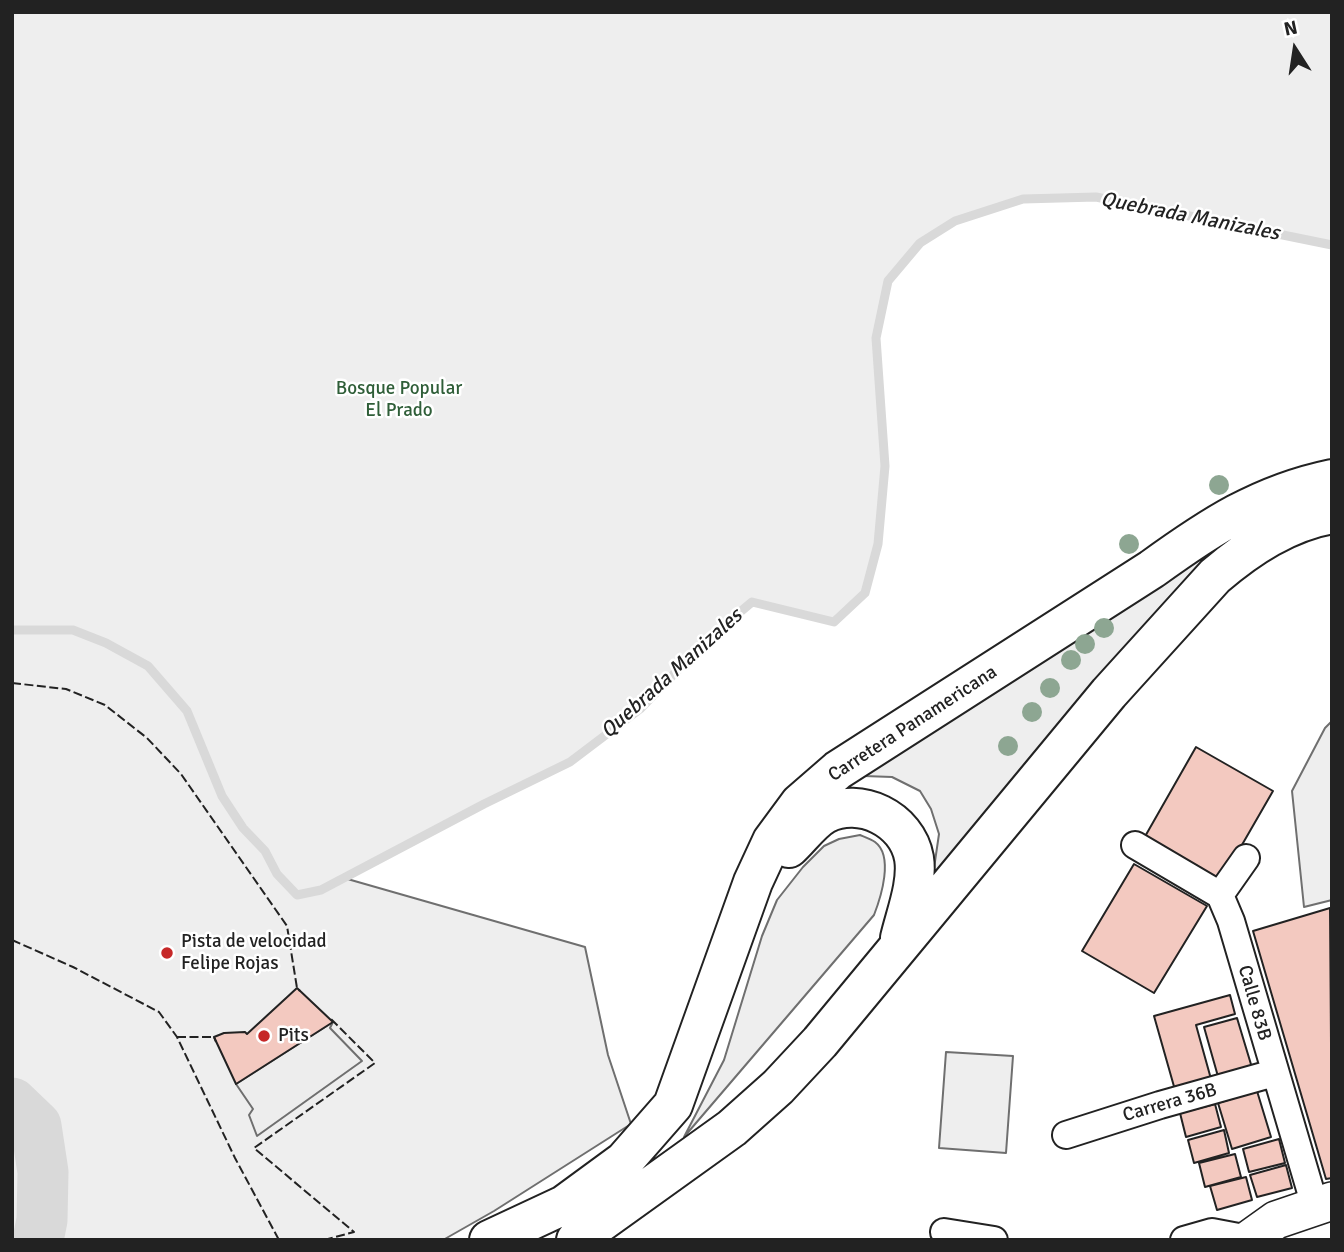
<!DOCTYPE html>
<style>
body{margin:0}
#map{position:relative;width:1344px;height:1252px;overflow:hidden;background:#fff;font-family:Signika,sans-serif}
canvas{display:block}
.frame{position:absolute;inset:0;border:14px solid #222;pointer-events:none}
.north{position:absolute;left:1260px;top:14px;width:70px;height:70px;-webkit-text-stroke:5px #fff;paint-order:stroke;rotate:348deg;font-size:19px;font-weight:700;line-height:28px;text-align:center;color:#222}
.north::after{content:'';display:block;margin:auto;width:24px;height:32px;background:#222;clip-path:polygon(50% 0,100% 100%,50% 72%,0 100%)}
</style>
<div id="map">
<canvas width="1344" height="1252"></canvas>
<div class="frame"></div>
<div class="north">N</div>
</div>
<script>
const context = document.querySelector('canvas').getContext('2d');
context.lineJoin = 'round';
function paint(path, color) {
  context.fillStyle = color;
  context.fill(path, 'evenodd');
}
function stroke(path, color, width, dash) {
  context.strokeStyle = color;
  context.lineWidth = width;
  context.lineCap = dash ? 'butt' : 'round';
  context.setLineDash(dash || []);
  context.stroke(path);
}
function label(font, color, halo, rows, align = 'center') {
  context.font = font + ' Signika,sans-serif';
  context.lineWidth = 5;
  context.setLineDash([]);
  context.textBaseline = 'middle';
  context.strokeStyle = halo;
  context.fillStyle = color;
  for (const [text, x, y, turn = 0] of rows) {
    context.save();
    context.translate(x, y);
    context.rotate((+turn || 0) * Math.PI / 180);
    context.textAlign = isNaN(turn) ? turn : align;
    if (halo) context.strokeText(text, 0, 0);
    context.fillText(text, 0, 0);
    context.restore();
  }
}
const green = new Path2D(`
 M12 12H1332V245L1096 197 1023 199 955 221 920 243 888 281 876 338 885 466 878 544 865 593 834 622 752 603 708 639 640 709 570 762 484 804 344 878 585 947 608 1055 631 1124 494 1211 443 1240H12Z
 M1237 530 1236 539 1195 570 933 875 939 834 931 809 920 791 892 777 864 776Z
 M1332 721V900L1304 907 1292 791 1325 728Z
 M860 835C865 837 871 839 875 842 894 856 881 897 874 915L684 1137 724 1060 762 936 777 900 803 867 824 846 839 839Z
 M946 1052 1013 1056 1006 1153 939 1148Z`);
paint(green, '#eee');
stroke(green, '#6f6f6f', 2);
const parking = new Path2D(`
 M333 1022 330 1028 362 1061 257 1136 249 1115 253 1109 236 1084Z`);
paint(parking, '#ededed');
stroke(parking, '#6f6f6f', 2);
stroke(new Path2D(`
 M12 630H73L106 643 148 666 187 711 222 796 243 828 265 851 277 874 297 895 321 890 484 804 570 762 640 709 708 639 752 602 834 622 865 593 878 544 885 466 876 338 888 281 920 243 955 221 1023 199 1096 197 1332 245`), '#d9d9d9', 9);
stroke(new Path2D(`
 M12 1103 36 1126 43 1172 42 1220 38 1240`), '#d9d9d9', 51);
const building = new Path2D(`
 M1196 747 1273 791 1220 883 1143 840Z
 M1134 864 1207 906 1154 993 1082 951Z
 M1330 908 1332 1178 1326 1179 1253 931Z
 M297 988 333 1022 236 1084 214 1037 224 1033 245 1032 247 1034Z
 M1230 995 1235 1014 1196 1025 1211 1079 1175 1090 1154 1016Z
 M1237 1018 1253 1071 1219 1080 1204 1027Z
 M1257 1091 1271 1137 1232 1149 1218 1103Z
 M1215 1104 1221 1127 1186 1137 1180 1113Z
 M1224 1130 1229 1153 1194 1163 1188 1140Z
 M1279 1139 1285 1163 1249 1172 1243 1149Z
 M1235 1154 1241 1177 1205 1187 1199 1163Z
 M1286 1165 1292 1188 1257 1197 1250 1175Z
 M1246 1177 1252 1200 1217 1210 1210 1186Z`);
paint(building, '#f3c9c0');
stroke(building, '#222', 2);
const street = new Path2D(`
 M1135 845 1220 895 1231 921 1315 1206
 M1220 895 1246 858
 M1066 1135 1160 1105 1274 1073
 M944 1232 994 1240
 M1184 1240 1212 1232 1249 1239`);
const secondary = new Path2D(`
 M1248 1240 1276 1220 1332 1201`);
const highway = new Path2D(`
 M789 848C800 838 812 821 825 814 860 796 907 819 914 858 918 883 906 913 900 938
 M489 1240 564 1205 624 1161 673 1105 753 882 772 841 800 803 838 770 1152 569C1210 527 1260 494 1332 479
 M576 1240 732 1128 778 1087 820 1042 1109 693 1215 576C1249 547 1287 522 1332 514`);
stroke(street, '#222', 30);
stroke(secondary, '#222', 40);
stroke(highway, '#222', 42);
stroke(street, '#fff', 26);
stroke(secondary, '#fff', 37);
stroke(highway, '#fff', 38);
stroke(new Path2D(`
 M12 683 66 689 105 705 147 738 181 774 287 926 297 988 300 991
 M12 940 73 967 159 1012 177 1037 235 1158 279 1240
 M177 1037H214L216 1042
 M324 1240 354 1232 254 1148 375 1063 331 1019`), '#222', 2, [9, 3.5]);
context.fillStyle = '#8da692';
for (const [x, y] of [
 [1219,485],
 [1129,544],
 [1104,628],
 [1085,644],
 [1071,660],
 [1050,688],
 [1032,712],
 [1008,746]
]) {
  context.beginPath();
  context.arc(x, y, 10, 0, 2 * Math.PI);
  context.fill();
}
for (const [x, y, r, color] of [
 [167,953,7,"#c62828"],
 [264,1036,7,"#c62828"]
]) {
  const dot = new Path2D();
  dot.arc(x, y, r, 0, 2 * Math.PI);
  context.fillStyle = color;
  context.fill(dot);
  stroke(dot, '#fff', 2.5);
}
label('19px', '#2f5e38', '#fff', [
 ["Bosque Popular",399,389],
 ["El Prado",399,411]
]);
label('19px', '#222', '#fff', [
 ["Carretera Panamericana",913,724,-33],
 ["Calle 83B",1254,1003,74],
 ["Carrera 36B",1170,1103,-16]
]);
label('19px', '#222', '#fff', [
 ["Pista de velocidad",181,942],
 ["Felipe Rojas",181,964],
 ["Pits",278,1036]
], 'left');
label('italic 21px', '#222', '#fff', [
 ["Quebrada Manizales",1190,217,11],
 ["Quebrada Manizales",672,674,-42]
]);
</script>
